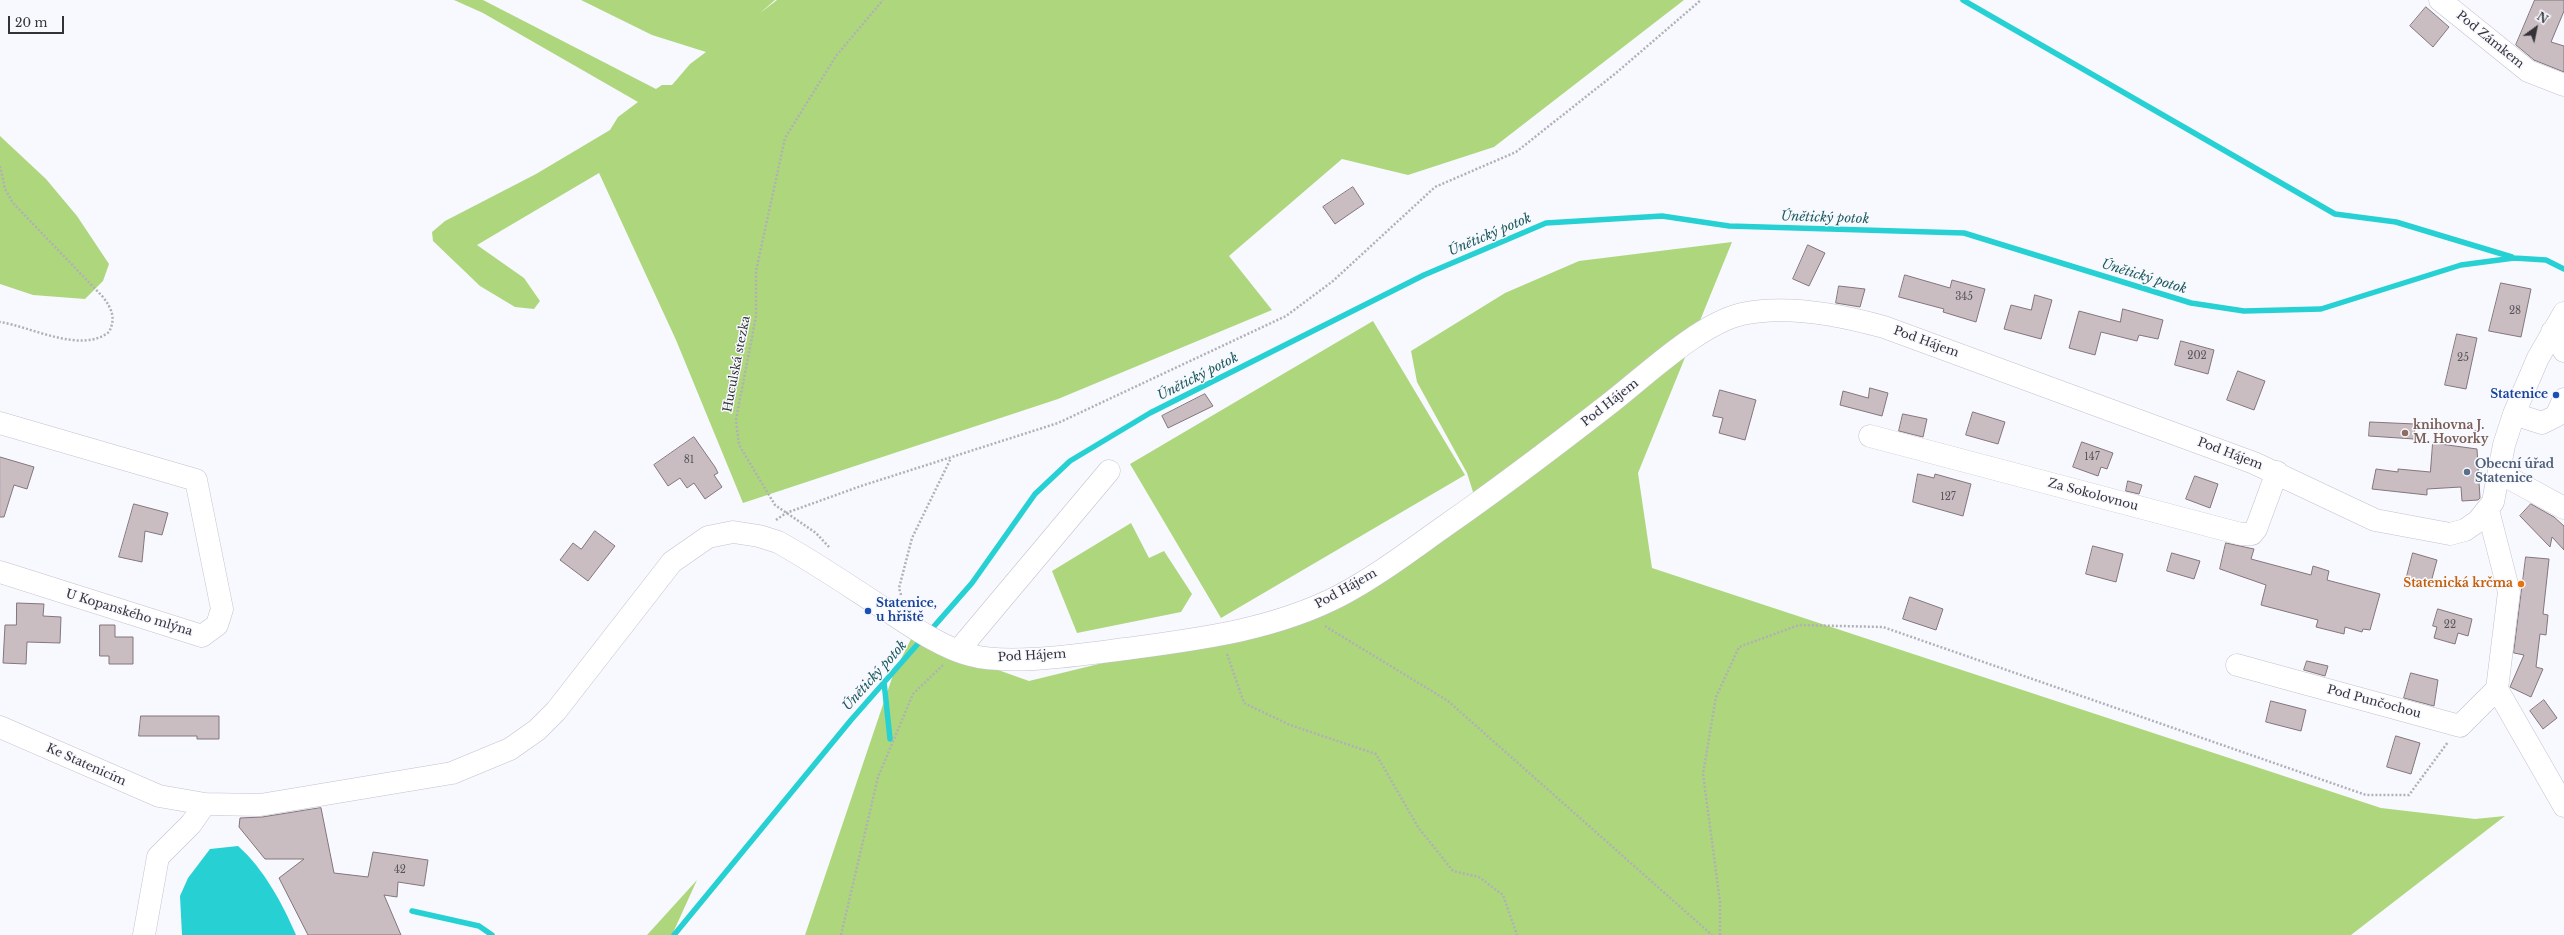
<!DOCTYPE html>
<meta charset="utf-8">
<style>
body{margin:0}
#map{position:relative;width:2564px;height:935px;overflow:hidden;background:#f8f8ff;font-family:"Libre Baskerville",serif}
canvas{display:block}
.north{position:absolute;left:2516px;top:8px;width:40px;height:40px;-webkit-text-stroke:3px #f8f8ff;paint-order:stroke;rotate:33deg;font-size:11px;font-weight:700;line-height:16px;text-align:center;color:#323237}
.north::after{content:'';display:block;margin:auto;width:14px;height:18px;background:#323237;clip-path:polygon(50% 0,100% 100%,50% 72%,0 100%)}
.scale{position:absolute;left:8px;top:16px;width:56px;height:18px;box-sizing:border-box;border:2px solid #323237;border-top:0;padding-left:5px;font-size:12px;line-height:14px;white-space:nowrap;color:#323237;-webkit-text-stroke:3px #f8f8ff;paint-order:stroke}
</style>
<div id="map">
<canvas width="2564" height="935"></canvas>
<div class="north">N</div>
<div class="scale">20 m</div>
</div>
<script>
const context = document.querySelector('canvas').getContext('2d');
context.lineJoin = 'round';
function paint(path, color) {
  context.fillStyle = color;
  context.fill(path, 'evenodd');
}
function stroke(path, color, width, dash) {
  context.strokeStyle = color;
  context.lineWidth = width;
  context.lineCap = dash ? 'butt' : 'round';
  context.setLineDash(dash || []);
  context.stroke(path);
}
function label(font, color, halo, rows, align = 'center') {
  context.font = font + ' "Libre Baskerville",serif';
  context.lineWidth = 3;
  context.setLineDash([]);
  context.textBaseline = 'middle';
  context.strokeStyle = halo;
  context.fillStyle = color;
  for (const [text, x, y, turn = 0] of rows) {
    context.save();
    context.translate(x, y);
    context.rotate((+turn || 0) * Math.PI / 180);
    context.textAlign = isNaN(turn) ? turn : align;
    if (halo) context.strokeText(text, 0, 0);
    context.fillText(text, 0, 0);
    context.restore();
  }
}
paint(new Path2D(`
 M454 0H483L656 89 662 85H672L690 64 706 52 652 35 581 0H775L760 13 777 0H1684L1494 147 1408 175 1342 159 1229 256 1272 310 1058 399 743 503 676 340 599 173 477 245 524 278 540 301 534 309 515 307 480 286 433 241 432 232 445 221 536 174 610 130 618 117 638 102 483 13Z
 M0 136 46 179 77 216 109 264 103 281 85 299 33 295 0 284Z
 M1732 242 1638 473 1652 568 2381 808 2475 819 2505 816 2351 935H805L893 675 911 639 1029 681 1287 618 1480 514 1467 473 1417 382 1411 351 1505 293 1579 261Z
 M1373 321 1465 475 1221 618 1130 464Z
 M1131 523 1149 558 1164 551 1192 594 1181 612 1077 633 1052 571Z
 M697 880 672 935H647Z`), '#aed77d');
paint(new Path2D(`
 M238 846C264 869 282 903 296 935H182L180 896 188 878 210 849Z`), '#27d1d3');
stroke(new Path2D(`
 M1963 0 2335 214 2396 222 2512 257
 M929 632 972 583 1035 494 1070 461 1150 413 1424 275 1546 223 1662 216 1729 226 1964 233 2191 303 2244 311 2321 309 2461 265 2514 258 2546 260 2564 269
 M884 682 890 739
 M412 911 479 926 492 935
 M674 935 851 720 923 638`), '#27d1d3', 5.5);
const building = new Path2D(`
 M2535 0H2564V11L2551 42 2564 46V72L2534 60 2516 45Z
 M2426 7 2449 27 2433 47 2410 26Z
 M1353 187 1364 204 1335 224 1323 207Z
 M1808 245 1825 253 1809 286 1793 279Z
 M1905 275 1950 288 1952 280 1985 289 1976 322 1943 312 1944 309 1899 297Z
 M2501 283 2531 289 2521 337 2489 331Z
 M1839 286 1865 289 1860 307 1836 303Z
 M2035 295 2052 300 2041 339 2004 329 2011 305 2031 310Z
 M2123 309 2163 320 2158 339 2139 335 2137 341 2101 332 2095 355 2069 348 2079 311 2120 322Z
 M2457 334 2477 338 2466 389 2445 385Z
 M2181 341 2214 350 2208 374 2175 365Z
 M2238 371 2265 381 2254 410 2227 400Z
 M1870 388 1888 393 1882 416 1840 405 1843 391 1868 398Z
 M1720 390 1756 400 1745 440 1719 433 1723 418 1713 416Z
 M1205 394 1213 406 1168 428 1162 416Z
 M1973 412 2005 422 1998 444 1966 435Z
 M1903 414 1927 419 1923 437 1899 431Z
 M2370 422 2415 424 2414 439 2369 436Z
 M694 437 715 467 718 473 714 475 722 487 705 499 694 483 687 488 680 478 668 486 654 465Z
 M2082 442 2113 453 2107 469 2101 467 2098 476 2073 467Z
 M2433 443 2477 449 2480 498 2478 500 2462 501 2461 487 2427 489V495L2372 489 2376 469 2398 472V469L2430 472Z
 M0 457 34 467 27 489 14 485 4 517H0Z
 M1918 474 1934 478 1935 474 1971 484 1963 516 1913 502Z
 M2195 476 2218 484 2210 508 2186 499Z
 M2128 481 2142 485 2139 494 2126 491Z
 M134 504 168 513 162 535 145 531 142 562 119 557Z
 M2531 504 2554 517 2564 526V550L2552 537 2550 547 2520 516Z
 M595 531 615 546 588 581 560 560 573 543 581 549Z
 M2226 543 2254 549 2251 559 2311 575 2313 566 2329 571 2327 580 2380 594 2370 630 2363 629 2362 632 2345 627 2344 634 2316 627 2318 620 2261 605 2266 585 2220 569Z
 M2093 546 2123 554 2116 582 2086 574Z
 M2172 553 2200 561 2194 579 2167 571Z
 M2413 553 2437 560 2430 586 2406 580Z
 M2526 557 2549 559 2543 614 2548 615 2546 635 2540 634 2536 667 2543 669 2531 697 2510 687 2524 655 2514 653Z
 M1910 597 1943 609 1936 630 1903 619Z
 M17 603 44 604 43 616 61 617 60 643 27 642 26 664 3 663 5 625H16Z
 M2438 609 2472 619 2468 636 2458 633 2455 644 2434 638 2437 627 2433 626Z
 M100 625H115V637H133V664H109V656H100Z
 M2307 661 2328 666 2325 676 2304 670Z
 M2411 673 2438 680 2434 706 2404 698Z
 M2544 700 2557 718 2543 729 2530 711Z
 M2271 701 2306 710 2301 731 2266 722Z
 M141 716H219V739H197V736H139Z
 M2396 736 2420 743 2411 774 2387 767Z
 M321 808 334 873 368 877 373 852 428 860 424 886 398 882 397 897 384 895 401 935H308L279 878 304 859H265L239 827 240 818 262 817Z`);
paint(building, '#c9bdc2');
stroke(building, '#82767b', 1);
const minor = new Path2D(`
 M2440 0 2528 71 2564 85
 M2552 332 2564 351
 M2514 414 2542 423 2556 416 2564 399
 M0 423 196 480 222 609 217 625 202 636 0 572
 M1870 436 2241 534H2252L2256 529 2277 472
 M2500 473 2564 508
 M2488 510 2509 592 2497 689 2564 806
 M958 651 1109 471
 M2237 665 2460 726 2497 689
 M0 727 159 796 205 804 260 805 452 773 510 749 537 730 556 711 672 562 708 537 733 532 759 536 778 542C816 563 852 588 888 611 914 628 941 647 970 655 1008 666 1085 654 1125 649 1199 639 1274 630 1341 595 1377 576 1411 550 1445 526 1501 487 1555 446 1609 404 1645 376 1699 324 1742 314 1787 304 1841 315 1884 327L2254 463 2375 520 2450 534 2465 530 2478 521 2493 502 2504 445 2514 414 2538 358 2564 313
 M144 935 158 857 191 824 205 804`);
stroke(minor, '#c3c2ce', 23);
stroke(new Path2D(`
 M0 166 5 189 13 203 103 297C112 309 116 318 109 332 81 354 32 327 0 322
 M776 520 786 513 861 486 1058 423 1286 316 1333 281 1435 187 1516 152 1616 73 1701 0
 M829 547 816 533 775 505 739 445 736 420 756 316V271L785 138 836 56 883 0
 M901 595 899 588 912 538 951 458
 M1325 626 1448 701 1712 935
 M1227 654 1244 703 1290 725 1376 754 1418 827 1453 871 1479 877 1503 895 1517 935
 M841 935 878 777 913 694 943 665
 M1720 935V902L1703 774 1716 697 1739 647 1799 625 1883 627 2366 795H2409L2448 742`), '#b0b0b6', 2.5, [2, 2]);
stroke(minor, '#fff', 22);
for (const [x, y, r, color] of [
 [2556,395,4,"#1a4fb4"],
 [2405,433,4,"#8d6e63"],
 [2467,472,4,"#5c6f8a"],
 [2521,584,4,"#e8710a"],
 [868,611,4,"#1a4fb4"]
]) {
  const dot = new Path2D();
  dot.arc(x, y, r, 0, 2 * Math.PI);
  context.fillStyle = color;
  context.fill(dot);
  stroke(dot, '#f8f8ff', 1.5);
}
label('10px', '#58555a', null, [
 ["345",1964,297],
 ["28",2515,311],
 ["202",2197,356],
 ["25",2463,358],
 ["147",2092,457],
 ["81",689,460],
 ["127",1948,497],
 ["22",2450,625],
 ["42",400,870]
]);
label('12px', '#323237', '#f8f8ff', [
 ["Pod Zámkem",2490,40,39],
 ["Pod Hájem",1926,342,20],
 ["Huculská stezka",737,364,-79],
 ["Pod Hájem",1610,403,-38],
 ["Pod Hájem",2230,454,21],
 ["Za Sokolovnou",2093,495,15],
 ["Pod Hájem",1346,589,-29],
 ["U Kopanského mlýna",129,613,17],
 ["Pod Hájem",1032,656,-3],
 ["Pod Punčochou",2374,702,15],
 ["Ke Statenicím",86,765,24]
]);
label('bold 12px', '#164399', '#f8f8ff', [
 ["Statenice",2548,395],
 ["Statenice,",876,604,"left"],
 ["u hřiště",876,618,"left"]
], 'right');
label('bold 12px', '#785e54', '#f8f8ff', [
 ["knihovna J.",2413,426],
 ["M. Hovorky",2413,440]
], 'left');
label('bold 12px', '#4e5e75', '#f8f8ff', [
 ["Obecní úřad",2475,465],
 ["Statenice",2475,479]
], 'left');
label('bold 12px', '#c56008', '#f8f8ff', [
 ["Statenická krčma",2513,584]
], 'right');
label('italic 13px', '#1b5b5c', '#f8f8ff', [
 ["Únětický potok",1825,218,2],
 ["Únětický potok",1490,235,-23],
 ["Únětický potok",2144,277,17],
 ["Únětický potok",1198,377,-27],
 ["Únětický potok",875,676,-48]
]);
</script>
